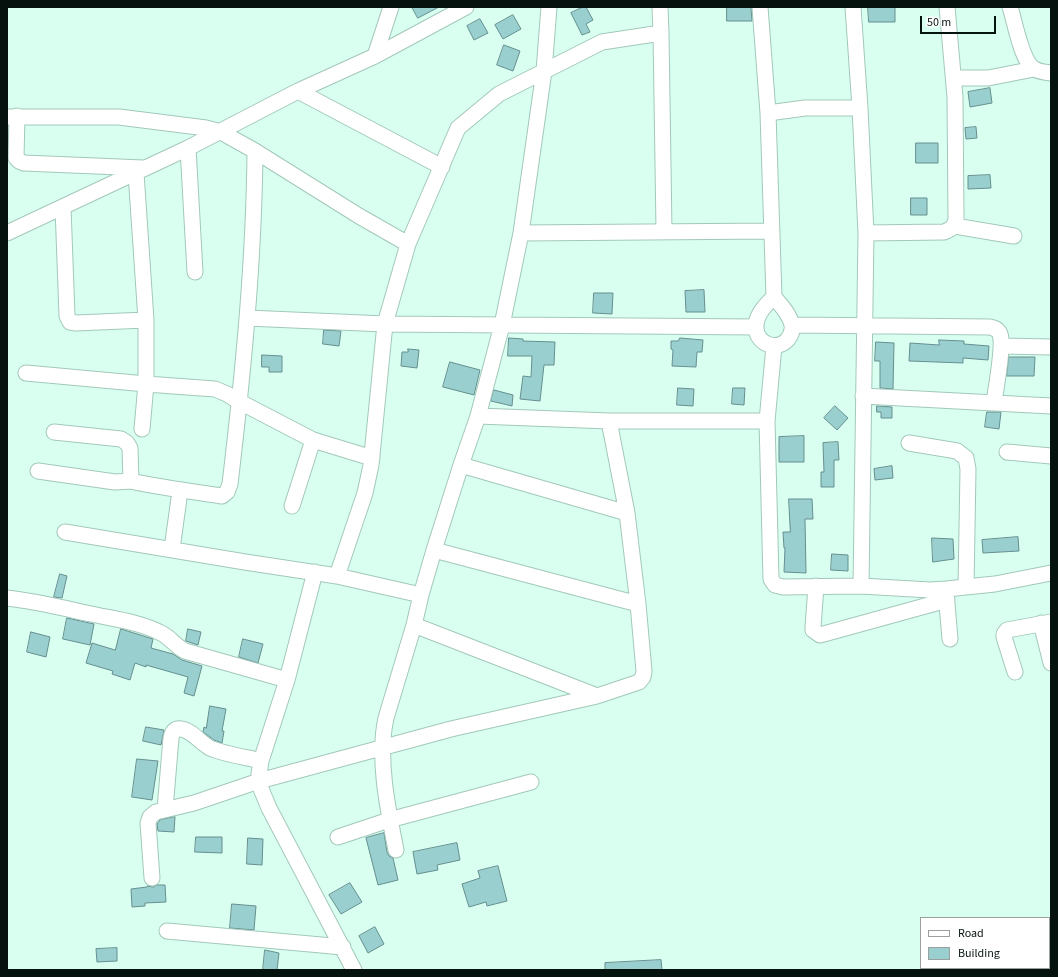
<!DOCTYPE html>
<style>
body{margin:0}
#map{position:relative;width:1058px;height:977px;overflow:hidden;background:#d8fff0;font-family:"Source Sans 3",sans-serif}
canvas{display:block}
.frame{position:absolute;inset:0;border:8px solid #05120d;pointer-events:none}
.legend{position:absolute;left:920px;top:917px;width:130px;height:52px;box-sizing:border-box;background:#fff;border:1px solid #9ba09e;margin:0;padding:5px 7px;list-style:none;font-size:12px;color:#05120d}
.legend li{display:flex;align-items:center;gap:8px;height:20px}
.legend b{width:20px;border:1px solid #9ba09e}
.scale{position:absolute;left:920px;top:16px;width:76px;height:18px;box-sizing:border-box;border:2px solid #05120d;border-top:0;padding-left:5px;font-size:12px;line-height:14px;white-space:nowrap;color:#05120d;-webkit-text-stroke:3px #fff;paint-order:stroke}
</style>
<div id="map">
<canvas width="1058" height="977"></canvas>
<div class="frame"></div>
<ul class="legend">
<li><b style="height:5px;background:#fff"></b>Road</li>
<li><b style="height:11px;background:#9acfcf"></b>Building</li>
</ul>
<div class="scale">50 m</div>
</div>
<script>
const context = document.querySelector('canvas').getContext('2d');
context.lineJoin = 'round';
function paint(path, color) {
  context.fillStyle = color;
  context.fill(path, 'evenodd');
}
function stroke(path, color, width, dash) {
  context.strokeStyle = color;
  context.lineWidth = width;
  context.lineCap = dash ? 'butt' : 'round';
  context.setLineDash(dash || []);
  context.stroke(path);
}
const building = new Path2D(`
 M412 7H439L418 18Z
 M583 7H586L593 20 586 24 590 32 582 35 571 13Z
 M727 7H751L752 21H727Z
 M868 7H895V22H869Z
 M513 15 521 29 503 39 495 25Z
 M480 19 488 33 474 40 467 26Z
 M504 45 520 51 513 71 497 65Z
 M990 88 992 103 970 107 968 92Z
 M976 127 977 138 966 139 965 128Z
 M916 143H938V163H916Z
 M990 175 991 188 968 189V176Z
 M911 198H927V215H911Z
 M704 290 705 312H686L685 291Z
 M594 293H613L612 314 593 313Z
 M324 330 341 331 339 346 323 344Z
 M509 338 523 339V341L555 342 554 365H544L540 401 520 399 523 376 531 377 532 356H508Z
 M680 338 703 340 702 352H697L696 367 672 366 673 350 671 349V341H678Z
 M939 340 964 341V344L989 346 988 360 963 358V363L909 361 910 343 939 345Z
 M876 342 894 343 893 389 880 388V361H875Z
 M408 349 419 350 417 368 401 366 402 352H408Z
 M262 355 282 356V372H269V367H262Z
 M1009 357H1035L1034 376H1007Z
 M450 362 480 370 474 395 443 387Z
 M678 388 694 389 693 406 677 405Z
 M733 388H745L744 405 732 404Z
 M494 390 513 395 512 406 491 401Z
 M835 406 848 418 837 430 824 418Z
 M877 406 892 407V418H881V412H877Z
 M987 412H1001L999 429 985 427Z
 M804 436V462H779V437Z
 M838 442 839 460H834V487H821V472H824L823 443Z
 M892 466 893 478 875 480 874 469Z
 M789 499H812L813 519H805L806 573 784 572 785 548H784L783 532H790Z
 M1018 537 1019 551 983 553 982 540Z
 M932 538 953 539 954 559 933 562Z
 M832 554 848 555V571L831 570Z
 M60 574 67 576 62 598 54 597Z
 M67 618 94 624 90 645 63 639Z
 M121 629 153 639 151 648 173 654 182 660 202 666 194 696 184 693 188 677 146 665V667L135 663 130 680 112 674 113 671 86 663 92 643 115 650Z
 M188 629 201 632 198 645 186 641Z
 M31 632 50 637 46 657 27 652Z
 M243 639 263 644 258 663 239 657Z
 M210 706 226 709 222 731H224L222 743 214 740 203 732 204 727 206 728Z
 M146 727 164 730 161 745 143 741Z
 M137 759 158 761 152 800 132 797Z
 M175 817 174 832 158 831 157 824 160 820Z
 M384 833 387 852 389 856 393 858 398 880 378 885 366 838Z
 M196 837H222V853L195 852Z
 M248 838 263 839 262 865 247 864Z
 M457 843 460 860 437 865 438 870 417 874 413 852Z
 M498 866 507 901 487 906 486 902 469 907 462 884 480 878 478 871Z
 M350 883 362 902 341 914 329 895Z
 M157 885H165L166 902 145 903V906L132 907 131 889 147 887V886L153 887Z
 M232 904 256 906 254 930 230 928Z
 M375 927 384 944 368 953 359 936Z
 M117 948V961L97 962 96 949Z
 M265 950 279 953 277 970H263Z
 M661 960 662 970H605V963Z`);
paint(building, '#9acfcf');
stroke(building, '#668f8f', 1);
const minor = new Path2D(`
 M660 7 661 33 602 42 499 94 458 128 408 244 385 324 756 327
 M760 7 768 113 774 297C781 305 790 315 792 325 793 331 791 335 788 339 777 352 757 344 756 328 755 316 765 305 774 297
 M853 7 860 108 866 233 861 586
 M1010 7C1015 22 1021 59 1033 68 1038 72 1045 72 1051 73
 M661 33 664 231
 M375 56 391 7
 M954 78H988L1034 69
 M298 91 442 167
 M768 113 805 108H860
 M17 116 16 158 19 161 24 163 143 168
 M7 117H119L206 128 221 132 255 151 359 216 408 244
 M188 148 195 272
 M63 207 67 316 70 322 76 323 146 320 136 173
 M955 226 1014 236
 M7 233 188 148 298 91 375 56 466 7
 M521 233 772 231
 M866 233 944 232C952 229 954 227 956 219L955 97 947 7
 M247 318 385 324 371 465 365 493 337 576
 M792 325 990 327C994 328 998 329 1000 334 1004 345 996 388 994 402
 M774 346 767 421 771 579 775 585 783 587 861 586 930 590 946 589 995 584 1051 573
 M1001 346 1051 347
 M26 373 146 384 215 389 227 394 240 402 313 440
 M863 396 1051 406
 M478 416 609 421
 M142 429 146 384V320
 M54 432 121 439 127 443 130 448 131 481C161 488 192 491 222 496L227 492 230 484C243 374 254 263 255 151
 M909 443 957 451 966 458 968 469 966 587
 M1007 452 1051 456
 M461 465 627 513
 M38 471 115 482 131 481
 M292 506 313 440 372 458
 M65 532 245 562 337 576 421 595
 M172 549 180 491
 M434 550 638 604 627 513 609 421H767
 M315 572 287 680 261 761 259 774V784L269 808 354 970
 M816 586 813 627V630L820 635 947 600
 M946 592 950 639
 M7 598C35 601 63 608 91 614 114 619 140 622 161 633 171 638 175 646 185 651L287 680
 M1041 623 1051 663
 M414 625 597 696
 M1015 672 1004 637V634L1007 630 1051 622
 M165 809 171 738C172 732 175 728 181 729 191 730 201 743 210 748 224 754 245 757 261 761
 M338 837 389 820 531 782
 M396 850C388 810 377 758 386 718L414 625 421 595 434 550 461 465 478 416 502 325 521 233 544 71 549 7
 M152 878 148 823 150 817 156 812 194 803 259 781 451 729 597 696 639 682 643 677 644 671 638 604
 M167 931 343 947`);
stroke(minor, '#a3c8ba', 17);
stroke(minor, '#fff', 15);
</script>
